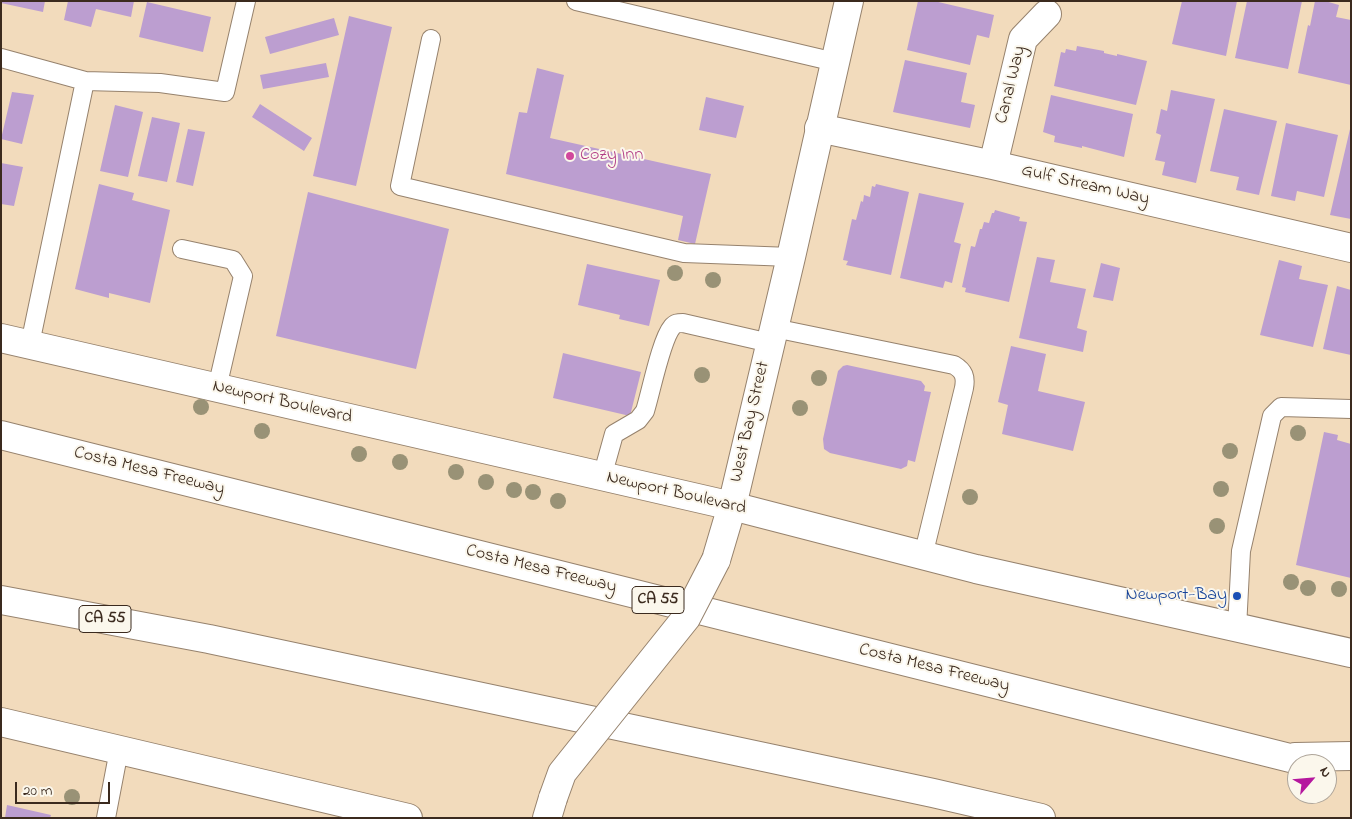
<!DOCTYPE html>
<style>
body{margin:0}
#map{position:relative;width:1352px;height:819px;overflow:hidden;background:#f2dbbc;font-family:"Indie Flower",sans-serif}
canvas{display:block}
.frame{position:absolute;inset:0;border:2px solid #3b2a1e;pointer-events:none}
.north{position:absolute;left:1287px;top:754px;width:50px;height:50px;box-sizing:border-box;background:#fbf7ec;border:1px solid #aea59a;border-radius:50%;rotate:63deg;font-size:14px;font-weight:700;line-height:20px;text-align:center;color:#3b2a1e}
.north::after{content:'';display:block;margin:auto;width:18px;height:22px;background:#b5179e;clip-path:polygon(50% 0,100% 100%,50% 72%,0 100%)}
.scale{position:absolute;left:15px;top:782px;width:95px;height:22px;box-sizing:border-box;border:2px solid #3b2a1e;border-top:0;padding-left:6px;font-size:15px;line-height:18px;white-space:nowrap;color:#3b2a1e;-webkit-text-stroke:4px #fbf7ec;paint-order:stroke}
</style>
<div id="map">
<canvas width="1352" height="819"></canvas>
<div class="frame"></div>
<div class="north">N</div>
<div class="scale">20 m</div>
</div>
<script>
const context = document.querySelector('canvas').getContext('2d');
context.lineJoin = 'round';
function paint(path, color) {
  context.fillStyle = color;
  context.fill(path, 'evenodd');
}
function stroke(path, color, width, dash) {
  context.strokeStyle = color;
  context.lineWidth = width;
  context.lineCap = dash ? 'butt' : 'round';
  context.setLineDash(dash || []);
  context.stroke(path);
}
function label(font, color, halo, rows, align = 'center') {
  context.font = font + ' "Indie Flower",sans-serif';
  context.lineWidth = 4;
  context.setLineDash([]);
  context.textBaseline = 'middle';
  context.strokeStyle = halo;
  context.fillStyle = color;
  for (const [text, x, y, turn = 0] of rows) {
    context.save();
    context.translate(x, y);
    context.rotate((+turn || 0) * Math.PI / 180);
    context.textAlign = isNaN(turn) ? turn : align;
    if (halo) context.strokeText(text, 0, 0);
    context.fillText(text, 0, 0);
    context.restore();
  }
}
paint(new Path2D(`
 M1 1H45L43 12 1 3Z
 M68 1H134L131 17 96 9 91 27 64 20Z
 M918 1H934L994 15 989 38 977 35 970 65 907 50Z
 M1182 1H1237L1226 56 1172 44Z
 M1247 1H1302L1288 69 1235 58Z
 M1315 1H1325L1339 5 1336 17 1351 20V85L1298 73 1308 25 1310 26Z
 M147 2 211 17 203 52 139 37Z
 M349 16 392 27 356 186 313 176Z
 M334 18 339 35 270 54 265 37Z
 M1077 46 1104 51V53L1117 56V54L1147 61 1136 105 1054 86 1061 52 1065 53 1066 49 1076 51Z
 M905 60 967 73 961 102 975 105 970 128 893 112Z
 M326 63 329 77 263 89 260 75Z
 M537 68 564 75 550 138 711 174 695 244 678 240 683 216 506 174 519 112 527 113Z
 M1171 90 1215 99 1196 183 1162 175 1165 162 1155 160 1161 135 1156 133 1161 109 1167 111Z
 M12 92 34 95 22 144 1 139Z
 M1051 95 1133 114 1124 157 1082 146V148L1054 142 1055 136 1043 132Z
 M706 97 744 106 736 138 699 130Z
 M260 104 312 138 304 151 252 117Z
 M115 105 143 112 128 177 100 171Z
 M1224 109 1277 121 1259 195 1236 190 1239 177 1210 171Z
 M152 117 180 123 167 182 138 176Z
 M1286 123 1338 135 1324 197 1297 191 1295 201 1271 196Z
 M188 129 205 132 193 186 176 182Z
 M1350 129H1351V219L1330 215Z
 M1 163 23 167 14 206 1 204Z
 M99 184 134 193 132 200 170 210 150 303 109 293V298L75 289Z
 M876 184 909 192 891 275 846 265 848 261 843 260 852 219 856 220 861 201 863 202 864 195 870 197 872 186 875 187Z
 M308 192 449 229 416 369 276 336Z
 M919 193 964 203 954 242 961 244 952 283 945 281 943 288 900 278Z
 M995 210 1020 217 1019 221 1027 222 1009 302 965 292 966 288 962 287 971 246 975 247 980 229H982L984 222 989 223 992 213H994Z
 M1037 257 1055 260 1050 282 1086 289 1077 328 1087 331 1083 352 1019 338Z
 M1279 260 1302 266 1299 279 1328 285 1313 347 1260 335Z
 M1101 263 1120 268 1113 301 1093 297Z
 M587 264 660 280 649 326 619 319 620 315 578 305Z
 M1337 286 1351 290V355L1323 349Z
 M1011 346 1046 354 1038 391 1085 402 1073 451 1002 434 1008 405 998 402Z
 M563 353 641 372 630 416 553 398Z
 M847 365 921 381 925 386 924 391 931 392 915 462 908 460 907 466 901 469 830 453 824 449 823 439 838 371 843 366Z
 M1324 432 1338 435 1337 440 1351 444V578L1296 565Z
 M7 805 51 815 50 818H5Z`), '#bc9ed0');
const service = new Path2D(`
 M576 1 835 62
 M431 39 400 186 684 253 791 257
 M1 58 85 81 160 83 225 92 246 1
 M182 249 233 260 243 276 217 388
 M774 328 954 365C964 371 966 377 964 388L923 556
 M30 344 85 81
 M602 477 614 434 638 420 645 411C651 392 661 340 672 327 675 323 678 323 683 323L770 343
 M1237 628 1241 551 1272 416 1281 407 1351 409
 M106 818 119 750`);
const minor = new Path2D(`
 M819 128 993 165 1351 248
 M993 165 1023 39 1047 14`);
const tertiary = new Path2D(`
 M716 560 732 506 791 257 849 1
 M547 818 553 798`);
const secondary = new Path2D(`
 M1 338 732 506 976 569 1351 653
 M1 722 408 818`);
const motorway = new Path2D(`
 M1 435 1314 764
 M1 600 209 639 933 793 1041 818
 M1295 757 1351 756`);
stroke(service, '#96826d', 20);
stroke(minor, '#96826d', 30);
stroke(tertiary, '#96826d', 30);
stroke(secondary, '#96826d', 30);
stroke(motorway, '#96826d', 30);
stroke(service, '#fff', 18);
stroke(minor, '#fff', 28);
stroke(tertiary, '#fff', 28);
stroke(secondary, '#fff', 28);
stroke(motorway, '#fff', 28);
const tertiaryBridge = new Path2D(`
 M553 798 562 773 686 618 716 560`);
stroke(tertiaryBridge, '#96826d', 30, []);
stroke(tertiaryBridge, '#fff', 28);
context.fillStyle = '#999276';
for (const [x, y] of [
 [675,273],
 [713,280],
 [702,375],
 [819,378],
 [201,407],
 [800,408],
 [262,431],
 [1298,433],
 [1230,451],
 [359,454],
 [400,462],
 [456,472],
 [486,482],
 [1221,489],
 [514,490],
 [533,492],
 [970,497],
 [558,501],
 [1217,526],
 [1291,582],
 [1308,588],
 [1339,589],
 [72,797]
]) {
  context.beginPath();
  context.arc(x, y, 8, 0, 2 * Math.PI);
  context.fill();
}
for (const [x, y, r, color] of [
 [570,156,5,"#d1479c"],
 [1237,596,5,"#1a4fb4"]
]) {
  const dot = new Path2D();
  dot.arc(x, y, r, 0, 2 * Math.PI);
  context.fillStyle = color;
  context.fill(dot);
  stroke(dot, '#fbf7ec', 2);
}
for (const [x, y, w] of [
 [658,600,52],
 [105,619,52]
]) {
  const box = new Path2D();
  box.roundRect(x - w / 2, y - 13.5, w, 27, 4);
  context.fillStyle = '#fbf7ec';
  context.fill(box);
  stroke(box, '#3b2a1e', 1);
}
label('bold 16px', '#3b2a1e', null, [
 ["CA 55",658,600],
 ["CA 55",105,619]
]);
label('18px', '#3b2a1e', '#fbf7ec', [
 ["Canal Way",1012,85,-76],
 ["Gulf Stream Way",1085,186,13],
 ["Newport Boulevard",282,403,13],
 ["West Bay Street",751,422,-77],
 ["Costa Mesa Freeway",149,472,14],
 ["Newport Boulevard",676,494,13],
 ["Costa Mesa Freeway",541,570,14],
 ["Costa Mesa Freeway",934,669,14]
]);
label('18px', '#b23c85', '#fbf7ec', [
 ["Cozy Inn",580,156]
], 'left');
label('18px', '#164399', '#fbf7ec', [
 ["Newport-Bay",1227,596]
], 'right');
</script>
